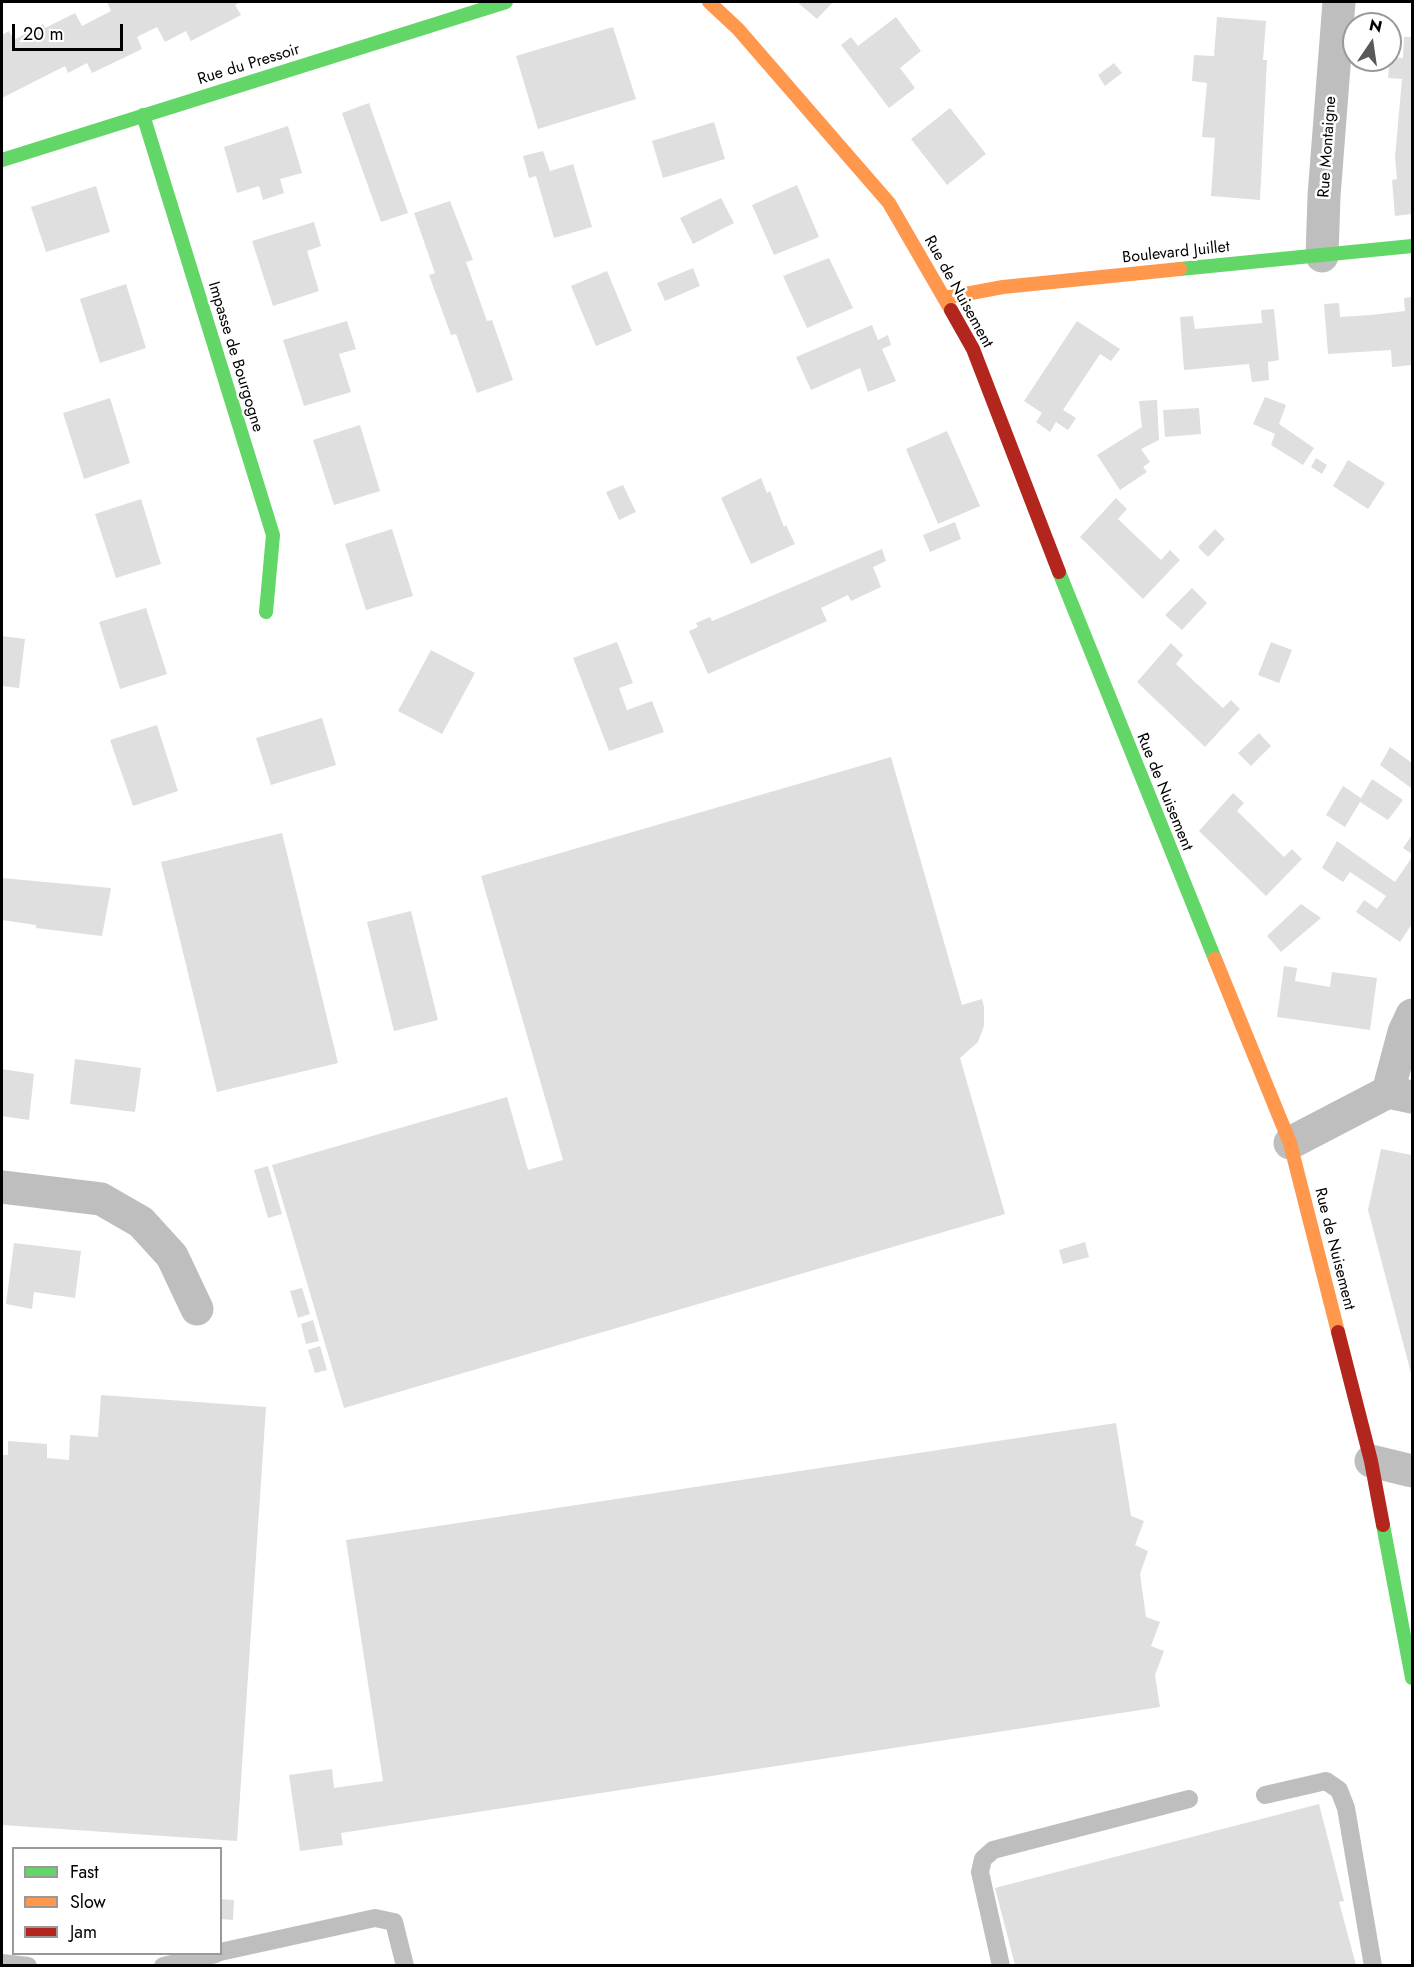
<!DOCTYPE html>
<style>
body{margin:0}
#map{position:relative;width:1414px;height:1967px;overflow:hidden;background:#fff;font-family:Jost,sans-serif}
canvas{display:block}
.frame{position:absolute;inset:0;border:3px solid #000;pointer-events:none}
.legend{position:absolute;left:12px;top:1847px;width:210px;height:108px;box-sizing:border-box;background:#fff;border:2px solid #999;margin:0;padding:8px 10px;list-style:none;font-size:18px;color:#000}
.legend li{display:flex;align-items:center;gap:12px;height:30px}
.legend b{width:30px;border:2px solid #999}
.north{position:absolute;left:1342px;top:12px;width:60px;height:60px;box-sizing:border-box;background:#fff;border:2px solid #999;border-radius:50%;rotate:13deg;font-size:16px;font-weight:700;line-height:24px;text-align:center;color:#000}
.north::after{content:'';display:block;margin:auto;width:21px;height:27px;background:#595959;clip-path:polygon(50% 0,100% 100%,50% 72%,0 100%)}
.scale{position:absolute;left:12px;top:24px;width:111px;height:27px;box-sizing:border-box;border:3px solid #000;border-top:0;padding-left:8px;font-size:18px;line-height:21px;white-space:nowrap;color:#000;-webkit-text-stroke:4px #fff;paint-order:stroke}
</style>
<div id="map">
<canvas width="1414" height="1967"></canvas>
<div class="frame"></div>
<ul class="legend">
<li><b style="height:8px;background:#63d668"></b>Fast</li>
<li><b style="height:8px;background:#ff974d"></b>Slow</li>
<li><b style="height:8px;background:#b3261e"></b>Jam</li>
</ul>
<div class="north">N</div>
<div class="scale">20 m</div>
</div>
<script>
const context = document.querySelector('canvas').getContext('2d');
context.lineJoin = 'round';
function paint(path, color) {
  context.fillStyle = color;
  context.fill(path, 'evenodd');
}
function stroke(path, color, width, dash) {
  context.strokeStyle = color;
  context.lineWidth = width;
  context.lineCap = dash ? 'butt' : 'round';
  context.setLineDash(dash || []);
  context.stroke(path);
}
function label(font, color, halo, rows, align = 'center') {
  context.font = font + ' Jost,sans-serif';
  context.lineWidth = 5;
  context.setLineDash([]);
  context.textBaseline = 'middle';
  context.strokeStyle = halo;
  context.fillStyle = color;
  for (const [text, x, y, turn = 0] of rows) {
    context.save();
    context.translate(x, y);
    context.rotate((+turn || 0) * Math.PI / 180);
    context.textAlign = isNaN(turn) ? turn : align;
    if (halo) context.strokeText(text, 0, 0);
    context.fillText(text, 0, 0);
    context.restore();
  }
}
paint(new Path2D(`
 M107 2H241L235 5 241 15 191 41 186 31 165 42 157 27 137 37 142 49 92 73 87 63 68 73 65 66 2 98V35L9 31 14 40 43 24 45 28 75 13 82 26 111 11Z
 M797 2H833L817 19Z
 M896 17 921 51 900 68 915 88 889 108 841 45 851 37 858 46Z
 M1217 17 1266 21 1263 60H1267L1260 200 1211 196 1215 138 1202 137 1207 83 1192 81 1194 55 1214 56Z
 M613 27 636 99 538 129 516 56Z
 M1404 37H1412V214L1395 216 1392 180 1397 179 1395 157 1402 79 1388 78 1390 57 1403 58Z
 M1114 63 1122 73 1105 86 1098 75Z
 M369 103 408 213 381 222 342 113Z
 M950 108 986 154 947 185 911 139Z
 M714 122 725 159 663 178 652 141Z
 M288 126 302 173 280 179 284 193 263 200 259 186 237 193 224 147Z
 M543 151 550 171 573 164 592 227 554 238 536 176 529 178 523 156Z
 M797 185 819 237 774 255 752 205Z
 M96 186 110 232 46 252 31 207Z
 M721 198 734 223 693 244 680 218Z
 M450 201 473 260 466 262 487 321 492 320 513 380 477 393 456 334 451 335 429 275 435 273 414 213Z
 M314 222 321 246 307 251 319 291 273 306 252 241Z
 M829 258 853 308 807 328 783 276Z
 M693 268 700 286 665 301 657 283Z
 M607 271 632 331 596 346 571 286Z
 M126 284 146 348 100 363 80 299Z
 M1412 297V365L1392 367 1391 350 1328 354 1324 304 1339 303 1340 317 1371 315 1405 311 1404 298Z
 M1274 309 1279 360 1268 362 1269 380 1252 382 1249 364 1184 370 1180 317 1193 316 1195 329 1262 323 1261 310Z
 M347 321 356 349 339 354 351 392 304 406 283 340Z
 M1077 321 1120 349 1111 361 1100 354 1063 410 1076 418 1068 430 1056 422 1050 432 1036 422 1042 413 1024 401Z
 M872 325 878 340 888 335 891 345 882 349 896 381 868 392 860 368 811 390 796 357Z
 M1265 397 1286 405 1279 424 1314 448 1303 465 1271 445 1275 434 1253 424Z
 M110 398 130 463 84 479 63 413Z
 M1157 400 1159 440 1141 449 1150 462 1143 467 1147 472 1120 490 1097 455 1142 427 1139 401Z
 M1199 408 1201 434 1165 437 1163 410Z
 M360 425 380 491 334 505 313 440Z
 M947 431 980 506 938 524 906 449Z
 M1316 458 1327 465 1322 474 1311 467Z
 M1348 460 1385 483 1368 509 1333 486Z
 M761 478 767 493 770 491 784 527 786 525 795 544 751 564 721 498Z
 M623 485 636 512 619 520 606 492Z
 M1116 498 1127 509 1118 519 1161 560 1170 550 1180 560 1143 599 1080 537Z
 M141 499 161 564 116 578 95 514Z
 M955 522 961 539 930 552 923 535Z
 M392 529 413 596 366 610 345 544Z
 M1215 529 1225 539 1208 557 1198 547Z
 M882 549 886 561 873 567 881 587 851 601 848 595 821 608 827 621 708 674 689 631 698 627 696 623 710 617 712 621 722 617Z
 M1192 588 1207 603 1182 630 1165 615Z
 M146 608 167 674 120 689 99 622Z
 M2 636 25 639 19 688 2 686Z
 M617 642 633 683 619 688 627 710 652 701 664 732 609 751 573 658Z
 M1271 642 1292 650 1279 683 1258 675Z
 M1171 643 1183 655 1176 664 1196 683 1223 708 1231 700 1240 709 1205 747 1137 682Z
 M431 650 475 673 442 734 398 711Z
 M322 718 336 765 271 785 256 738Z
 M157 725 178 791 133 806 110 740Z
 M1259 733 1271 746 1251 766 1238 753Z
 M1390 747 1412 763 1411 788 1380 765Z
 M891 757 962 1005 982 999 984 1007V1026L978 1042 960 1058 1005 1214 344 1408 272 1165 507 1097 528 1170 563 1160 481 876Z
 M1372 779 1403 800 1388 820 1360 802 1345 827 1326 815 1343 786 1361 798Z
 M1233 793 1244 803 1237 811 1284 857 1292 849 1302 859 1266 896 1199 831Z
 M282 833 338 1063 217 1092 161 862Z
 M1412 835V854L1403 848Z
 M1337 841 1395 882 1412 857V924L1400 942 1356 912 1364 900 1377 909 1386 896 1350 872 1343 882 1322 868Z
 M2 878 111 888 102 936 36 928V925L2 920Z
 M1301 904 1321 918 1281 952 1267 936Z
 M411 911 438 1020 394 1031 367 922Z
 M1284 966 1297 968 1295 981 1330 987 1332 972 1377 978 1370 1030 1277 1017Z
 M75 1059 141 1068 135 1112 70 1104Z
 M2 1069 34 1074 29 1120 2 1116Z
 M1381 1149 1412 1155V1377L1368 1210Z
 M268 1166 282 1214 268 1218 254 1170Z
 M1085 1242 1089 1257 1063 1264 1059 1250Z
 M14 1243 81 1251 75 1298 34 1292 32 1309 6 1304Z
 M302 1288 310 1314 298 1318 290 1291Z
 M313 1320 319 1341 306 1344 301 1324Z
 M320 1346 327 1370 315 1373 308 1350Z
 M101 1395 266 1407 237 1841 2 1825V1455H8V1441L47 1444V1458L69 1460 70 1435 98 1437Z
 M1116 1423 1131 1516 1144 1521 1135 1545 1148 1551 1140 1574 1146 1617 1160 1622 1151 1646 1164 1651 1155 1675 1160 1707 341 1833 343 1845 300 1851 289 1775 332 1769 334 1788 383 1781 346 1540Z
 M1319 1804 1344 1901 1339 1902 1356 1965H1015L995 1888Z
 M220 1899 234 1900 233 1920 220 1919Z`), '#dfdfdf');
stroke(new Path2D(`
 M1265 1795 1326 1781 1339 1790 1346 1808 1373 1966
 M220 1952 375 1918 394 1922 405 1966
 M2 1963 28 1966
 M163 1966 216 1954
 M1001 1966 980 1872 983 1859 993 1850 1189 1799`), '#bebebe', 18);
stroke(new Path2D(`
 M1322 256 1324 196 1339 2
 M1388 1092 1404 1032 1412 1015
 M1290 1143 1388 1092 1412 1097
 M2 1187 101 1199 141 1222 172 1256 197 1309
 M1371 1461 1412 1471`), '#bebebe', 33);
stroke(new Path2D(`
 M143 115 273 535 266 612
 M2 160 506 2
 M1180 269 1412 246
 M1059 572 1215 959
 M1383 1525 1412 1678`), '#63d668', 14);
stroke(new Path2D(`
 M709 2 738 29 889 203 951 310
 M944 298 1003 287 1180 269
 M1215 959 1290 1143 1338 1332`), '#ff974d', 14);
stroke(new Path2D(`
 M951 310 973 349 1059 572
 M1338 1332 1371 1461 1383 1525`), '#b3261e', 14);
label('16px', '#000', '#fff', [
 ["Rue du Pressoir",249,65,-17],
 ["Rue Montaigne",1328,147,-86],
 ["Boulevard Juillet",1176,253,-6],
 ["Rue de Nuisement",958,292,61],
 ["Impasse de Bourgogne",235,357,73],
 ["Rue de Nuisement",1164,792,68],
 ["Rue de Nuisement",1334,1249,76]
]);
</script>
